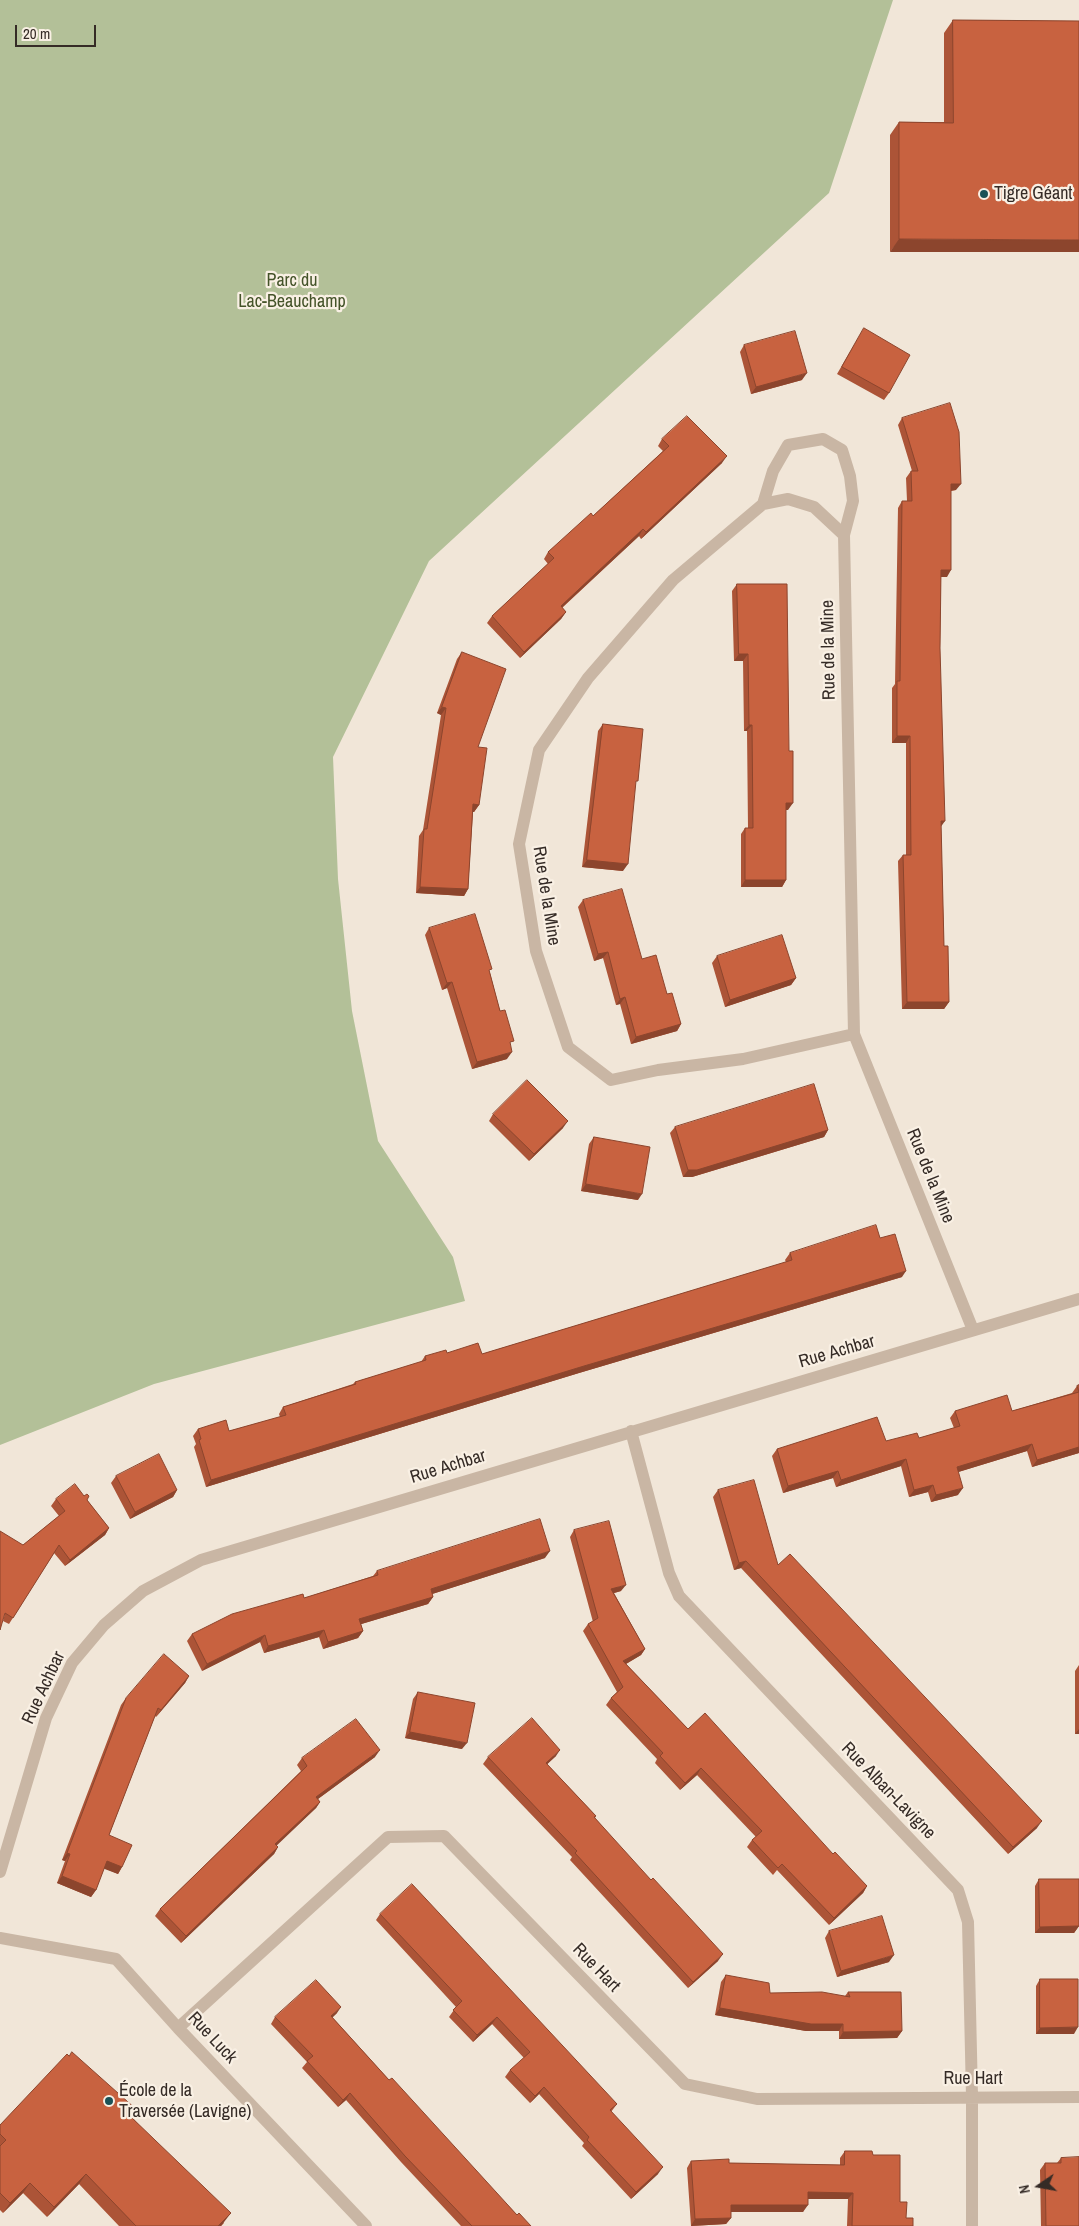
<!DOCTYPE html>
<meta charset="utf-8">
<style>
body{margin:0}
#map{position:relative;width:1079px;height:2226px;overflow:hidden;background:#f1e6d8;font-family:"Archivo Narrow",sans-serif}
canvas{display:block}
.north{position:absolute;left:1014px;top:2161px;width:50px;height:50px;-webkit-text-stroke:4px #f9f0e4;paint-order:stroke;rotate:258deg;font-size:14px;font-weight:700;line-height:20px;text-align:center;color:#352b26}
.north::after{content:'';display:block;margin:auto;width:18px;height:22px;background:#352b26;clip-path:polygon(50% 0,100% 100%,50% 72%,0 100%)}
.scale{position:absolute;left:15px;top:25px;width:81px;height:22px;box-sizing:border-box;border:2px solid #352b26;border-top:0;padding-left:6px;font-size:15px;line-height:18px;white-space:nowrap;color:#352b26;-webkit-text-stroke:4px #f9f0e4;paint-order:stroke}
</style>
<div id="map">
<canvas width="1079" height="2226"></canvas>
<div class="north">N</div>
<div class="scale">20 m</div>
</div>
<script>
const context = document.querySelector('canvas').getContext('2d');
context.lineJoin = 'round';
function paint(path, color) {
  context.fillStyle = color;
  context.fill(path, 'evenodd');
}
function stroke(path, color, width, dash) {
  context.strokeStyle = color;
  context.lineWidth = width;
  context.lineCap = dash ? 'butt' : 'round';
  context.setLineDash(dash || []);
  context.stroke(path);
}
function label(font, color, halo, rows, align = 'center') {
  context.font = font + ' "Archivo Narrow",sans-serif';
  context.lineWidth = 4.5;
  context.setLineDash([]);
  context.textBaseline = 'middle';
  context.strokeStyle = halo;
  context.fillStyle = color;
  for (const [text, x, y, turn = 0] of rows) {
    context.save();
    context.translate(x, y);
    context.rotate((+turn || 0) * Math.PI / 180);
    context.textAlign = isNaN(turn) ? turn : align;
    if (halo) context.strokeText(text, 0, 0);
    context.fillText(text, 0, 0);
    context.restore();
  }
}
paint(new Path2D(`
 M0 0H893L829 193 429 561 333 757 338 879 352 1011 378 1141 453 1257 465 1301 154 1384 0 1445Z`), '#b3c098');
stroke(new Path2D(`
 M763 504 788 499 814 507 844 535
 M854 1034 743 1059 658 1070 611 1080 568 1047 536 951 519 844 539 750 588 678 673 580 763 504 773 471 788 445 823 439 842 450 850 476 853 501 844 535 854 1034 973 1330
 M631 1431 669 1573 679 1596 958 1890 968 1922 972 2096V2226
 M0 1872 46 1718 72 1663 104 1625 143 1591 201 1560 1079 1299
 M0 1938 116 1959 178 2028 366 2226
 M178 2028 388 1837 444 1836 685 2084 757 2099 1079 2097`), '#c9b6a4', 12);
paint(new Path2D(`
 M953 20 1079 21 890 252V135L899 122H944V33Z
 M864 328 889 393 884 400 837 374Z
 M744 345 802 380 751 394 740 352Z
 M902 418 956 490 951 491 947 577H941L940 648 941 827 944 946 949 1002 944 1009H902L898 861 903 855H906V743H892V688L895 684 898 508 902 501H907L906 478 911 471H912L898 425Z
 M662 439 722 463 641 539 639 536 562 608 566 612 561 619 520 658 487 623 492 616 548 564 544 559 548 552 593 516 663 451 658 446Z
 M737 584 788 810H786V880L782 887H741V834L745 828H748L747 731H744L743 661H734L732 591Z
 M462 652 478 747 479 805 474 812H473L468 889 464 896 416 893 419 836 423 830 441 715 437 713 457 659Z
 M603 724 623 871 582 867 598 731Z
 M583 900 642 959 667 994 681 1024 677 1031 631 1044 620 1004 616 1005 603 958 594 961 578 907Z
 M429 928 490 973 500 1011 507 1059 472 1069 447 988 442 990 425 935Z
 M717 956 796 978 791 985 725 1007 712 963Z
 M493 1114 563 1128 529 1161 489 1121Z
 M675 1127 828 1130 824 1137 692 1177H683L670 1133Z
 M594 1137 638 1200 581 1191 589 1144Z
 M880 1238 902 1277 579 1373 206 1487 194 1447 196 1444 193 1436 198 1429 229 1431 280 1417 279 1414 283 1407 353 1384 355 1382 421 1362 425 1356 447 1353 482 1354 786 1262 785 1260 790 1253Z
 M1079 1385V1453L1032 1467 1027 1451 958 1472V1495L931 1502 928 1492 909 1497 901 1466 836 1487 833 1478 783 1493 772 1456 777 1449 886 1441 919 1438 954 1428 950 1418 955 1411H1012L1072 1393 1077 1386Z
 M116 1476 177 1490 173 1497 130 1519 111 1483Z
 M718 1490 778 1565 1037 1828 1008 1854 741 1568 734 1570 713 1497Z
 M56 1499 87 1500 109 1528 105 1535 65 1566 54 1553 9 1624 3 1621 23 1545 59 1516 51 1506Z
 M574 1530 621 1591 614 1593 645 1649 641 1655 626 1664 688 1729 833 1854 867 1886 863 1893 829 1925 777 1870 773 1875 747 1847 752 1840 756 1837 697 1775 680 1790 655 1763 657 1759 606 1705 611 1698 617 1692 583 1631 588 1624 593 1622 570 1537Z
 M545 1558 432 1594 433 1597 428 1604 361 1624 363 1631 358 1638 323 1649 319 1637 264 1653 260 1642 202 1671 187 1641 192 1634 373 1576 377 1571Z
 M1079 1665V1734H1075V1671Z
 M189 1676 185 1683 156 1717 155 1716 109 1835 122 1867 118 1874 104 1868 96 1890 91 1897 57 1883 65 1861 62 1860 121 1705 126 1698Z
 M418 1692 462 1749 405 1738 413 1699Z
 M556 1756 547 1764 596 1816 595 1818 718 1961 688 1988 570 1860 572 1857 483 1764 488 1757Z
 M375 1757 318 1799 320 1802 316 1808 276 1845 278 1847 274 1854 181 1943 155 1916 160 1909 301 1771 297 1765 302 1758Z
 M1039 1879 1079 1926 1074 1933H1035V1886Z
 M380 1914 617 2104 611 2112 658 2174 631 2199 582 2146 584 2143 539 2094 530 2103 505 2077 510 2070 524 2058 492 2024 473 2042 449 2017 456 2007 376 1920Z
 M829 1931 889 1962 837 1977 825 1938Z
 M726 1975 770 1993 845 1996 848 1992 902 2031 897 2038 839 2039V2031H806L715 2015 721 1982Z
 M1040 1979 1074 2034H1036V1986Z
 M337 2013 332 2017 389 2080 517 2215 531 2226H461L401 2162 346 2100 338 2107 302 2068 307 2062 271 2024 275 2017Z
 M137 2110 132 2117 224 2223 221 2226H119L79 2184 47 2217 23 2193 3 2213 0 2210V2125Z
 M845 2151 873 2155 900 2202 906 2218 913 2226H847L848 2199H808L803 2212H731V2218L726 2224 691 2226 687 2168 691 2161 729 2163 840 2165V2158Z
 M1061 2158 1079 2226H1041L1040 2170 1045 2163H1057Z`), '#ac5437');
paint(new Path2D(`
 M899 239 1079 240V252H890Z
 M807 373 802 380 751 394 756 387Z
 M727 456 722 463 641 539 646 532Z
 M951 484H961L956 490 947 491Z
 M643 529 639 536 556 613 561 606Z
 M941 570H951L947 577H936Z
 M566 612 561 619 520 658 524 652Z
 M739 654H748L743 661H734Z
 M442 707 446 708 441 715 437 713Z
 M749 725H752L747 731H744Z
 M897 736H910L906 743H892Z
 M786 803H793L788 810H781Z
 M473 804 479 805 474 812 468 811Z
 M941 821H945L940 828Z
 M587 860 628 864 623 871 582 867Z
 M745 880H786L782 887H741Z
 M420 887 468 889 464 896 416 893Z
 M608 952 603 958 594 961 598 954Z
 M796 978 791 985 725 1007 730 1000Z
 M452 982 447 988 442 990 447 983Z
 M625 997 620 1004 616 1005 620 999Z
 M907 1002H949L944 1009H902Z
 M681 1024 677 1031 631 1044 636 1037Z
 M512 1052 507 1059 472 1069 477 1062Z
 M568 1121 563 1128 529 1161 534 1154Z
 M828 1130 824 1137 692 1177H683L688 1170Z
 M586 1184 642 1194 638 1200 581 1191Z
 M906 1271 902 1277 579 1373 206 1487 211 1480 584 1366Z
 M1032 1444 1027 1451 952 1474 957 1467Z
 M1079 1447V1453L1032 1467 1037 1460Z
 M906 1459 901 1466 836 1487 841 1480Z
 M838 1471 833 1478 783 1493 788 1486Z
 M933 1485 928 1492 909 1497 914 1490Z
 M963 1488 958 1495 931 1502 936 1495Z
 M177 1490 173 1497 130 1519 135 1512Z
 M109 1528 105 1535 65 1566 70 1560Z
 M550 1551 545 1558 426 1596 431 1589Z
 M746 1561 741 1568 734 1570 739 1563Z
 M626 1585 621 1591 607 1595 611 1589Z
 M433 1597 428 1604 355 1626 359 1619Z
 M324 1630 319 1637 264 1653 268 1646Z
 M363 1631 358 1638 323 1649 328 1642Z
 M265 1635 260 1642 202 1671 207 1664Z
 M645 1649 641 1655 619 1668 623 1661Z
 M189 1676 185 1683 156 1717 161 1710Z
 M1079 1729V1734H1075Z
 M410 1732 467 1743 462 1749 405 1738Z
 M380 1750 375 1757 311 1804 316 1797Z
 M560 1750 556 1756 541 1770 546 1763Z
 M701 1768 697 1775 680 1790 685 1783Z
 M320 1802 316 1808 271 1851 275 1844Z
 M1042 1821 1037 1828 1008 1854 1013 1847Z
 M278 1847 274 1854 181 1943 186 1936Z
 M67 1853 70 1854 65 1861 62 1860Z
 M107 1861 122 1867 118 1874 102 1868Z
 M62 1876 96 1890 91 1897 57 1883Z
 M867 1886 863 1893 829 1925 834 1918Z
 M1079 1926 1074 1933H1035L1040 1927Z
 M723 1954 718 1961 688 1988 693 1982Z
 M894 1955 889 1962 837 1977 841 1971Z
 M341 2007 337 2013 327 2023 331 2016Z
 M720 2008 843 2024 839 2031H806L715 2015Z
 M497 2017 492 2024 473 2042 477 2035Z
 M1078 2027 1074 2034H1036L1040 2028Z
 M902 2031 897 2038 839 2039 843 2032Z
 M544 2087 539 2094 530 2103 535 2096Z
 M350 2093 346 2100 338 2107 343 2100Z
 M663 2167 658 2174 631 2199 636 2192Z
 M86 2174 79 2184 47 2217 54 2207Z
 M30 2183 23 2193 3 2213 10 2203Z
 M808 2192 853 2193 848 2199H803Z
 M731 2205H808L803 2212H726Z
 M231 2213 221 2226H218Z
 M731 2218 726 2224 691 2226 695 2219Z`), '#8c452d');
const building = new Path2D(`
 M953 20 1079 21V240L899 239V122L953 123Z
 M864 328 910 355 889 393 842 367Z
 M795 331 807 373 756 387 744 345Z
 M950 403 959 432 961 484H951V570H941L940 648 945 821H941L944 946H948L949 1002H907L903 855H911L910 736H897V681H900L902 501H912L911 471H918L902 418Z
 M687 416 727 456 646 532 643 529 561 606 566 612 524 652 492 616 554 558 548 552 591 513 593 516 669 446 662 439Z
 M737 584H787L789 751H793V803H786V880H745V828H753L752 725H749L748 654H739Z
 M462 652 506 669 478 747 487 748 479 805 473 804 468 889 420 887 424 829H427L446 708 442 707Z
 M603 724 643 729 638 781H636L628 864 587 860Z
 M622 889 642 959 656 955 667 994 672 993 681 1024 636 1037 625 997 620 999 608 952 598 954 583 900Z
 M475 914 492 969 489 970 500 1011 505 1010 514 1041 510 1042 512 1052 477 1062 452 982 447 983 429 928Z
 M782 935 796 978 730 1000 717 956Z
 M527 1080 568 1121 534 1154 493 1114Z
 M814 1084 828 1130 697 1170H688L675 1127Z
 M594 1137 650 1147 642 1194 586 1184Z
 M876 1225 880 1238 895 1234 906 1271 584 1366 211 1480 199 1440 201 1439 198 1429 226 1420 229 1431 286 1415 283 1407 356 1384 355 1382 426 1360 425 1356 446 1350 447 1353 478 1343 482 1354 792 1260 790 1253Z
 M1079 1385V1447L1037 1460 1032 1444 957 1467 963 1488 936 1495 933 1485 914 1490 906 1459 841 1480 838 1471 788 1486 777 1449 877 1417 886 1441 917 1433 919 1438 960 1426 955 1411 1007 1395 1012 1411 1079 1392 1077 1386Z
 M159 1454 177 1490 135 1512 116 1476Z
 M754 1480 778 1565 790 1554 1042 1821 1013 1847 746 1561 739 1563 718 1490Z
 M75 1484 84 1496 87 1494 89 1496 87 1500 109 1528 70 1560 59 1545 13 1618 5 1613 0 1630V1531L23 1545 65 1511 56 1499Z
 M540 1519 550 1551 431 1589 433 1597 359 1619 363 1631 328 1642 324 1630 268 1646 265 1635 207 1664 192 1634 232 1614 303 1594 304 1598 378 1575 377 1571Z
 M609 1521 626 1585 611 1589 645 1649 623 1661 688 1729 705 1713 833 1854 835 1852 867 1886 834 1918 782 1864 778 1868 752 1840 762 1831 701 1768 685 1783 660 1756 663 1753 611 1698 623 1687 588 1624 598 1618 574 1530Z
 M164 1654 189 1676 161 1710 158 1708 109 1835 132 1845 122 1867 107 1861 96 1890 62 1876 70 1854 67 1853 126 1698Z
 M418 1692 475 1703 467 1743 410 1732Z
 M532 1718 560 1750 546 1763 596 1816 594 1817 651 1880 653 1878 723 1954 693 1982 575 1853 577 1851 488 1757Z
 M356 1719 380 1750 316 1797 320 1802 275 1844 278 1847 186 1936 160 1909 307 1766 302 1758Z
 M1039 1879H1079V1926L1040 1927Z
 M412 1884 617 2104 610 2110 663 2167 636 2192 587 2140 589 2137 544 2087 535 2096 510 2070 530 2052 497 2017 477 2035 453 2010 462 2001 380 1914Z
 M882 1916 894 1955 841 1971 829 1931Z
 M726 1975 769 1983 770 1993 822 1992 850 1997 848 1992H901L902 2031 843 2032V2024H811L720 2008Z
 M1040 1979H1078V2027L1040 2028Z
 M316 1980 341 2007 331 2016 389 2080 392 2078 517 2215 519 2213 531 2226H472L405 2156 350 2093 343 2100 307 2061 313 2056 275 2017Z
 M72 2052 137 2110 130 2116 231 2213 218 2226H136L86 2174 54 2207 30 2183 10 2203 0 2193V2146L6 2140 0 2134V2125L67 2054 69 2056Z
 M845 2151H872L873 2155H900V2202H907L906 2218H913V2226H852L853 2193 808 2192V2205H731V2218L695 2219 691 2161 729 2159V2163L844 2165Z
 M1079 2157V2226H1046L1045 2163H1061V2158Z`);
paint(building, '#c86240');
stroke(building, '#8c452d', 1);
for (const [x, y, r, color] of [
 [984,194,5,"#1b5257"],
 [109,2101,5,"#1b5257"]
]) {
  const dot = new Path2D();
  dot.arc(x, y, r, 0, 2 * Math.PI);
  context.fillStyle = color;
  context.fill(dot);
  stroke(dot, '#f9f0e4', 2);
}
label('18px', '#352b26', '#f9f0e4', [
 ["Tigre Géant",994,194],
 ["École de la",119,2091],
 ["Traversée (Lavigne)",119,2112]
], 'left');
label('18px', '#445329', '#f9f0e4', [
 ["Parc du",292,281],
 ["Lac-Beauchamp",292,302]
]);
label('18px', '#352b26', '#f9f0e4', [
 ["Rue de la Mine",829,650,-91],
 ["Rue de la Mine",546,896,81],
 ["Rue de la Mine",930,1176,68],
 ["Rue Achbar",837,1352,-16],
 ["Rue Achbar",448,1467,-17],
 ["Rue Achbar",44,1688,-65],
 ["Rue Alban-Lavigne",888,1791,46],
 ["Rue Hart",596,1968,46],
 ["Rue Luck",212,2038,47],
 ["Rue Hart",973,2079]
]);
</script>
